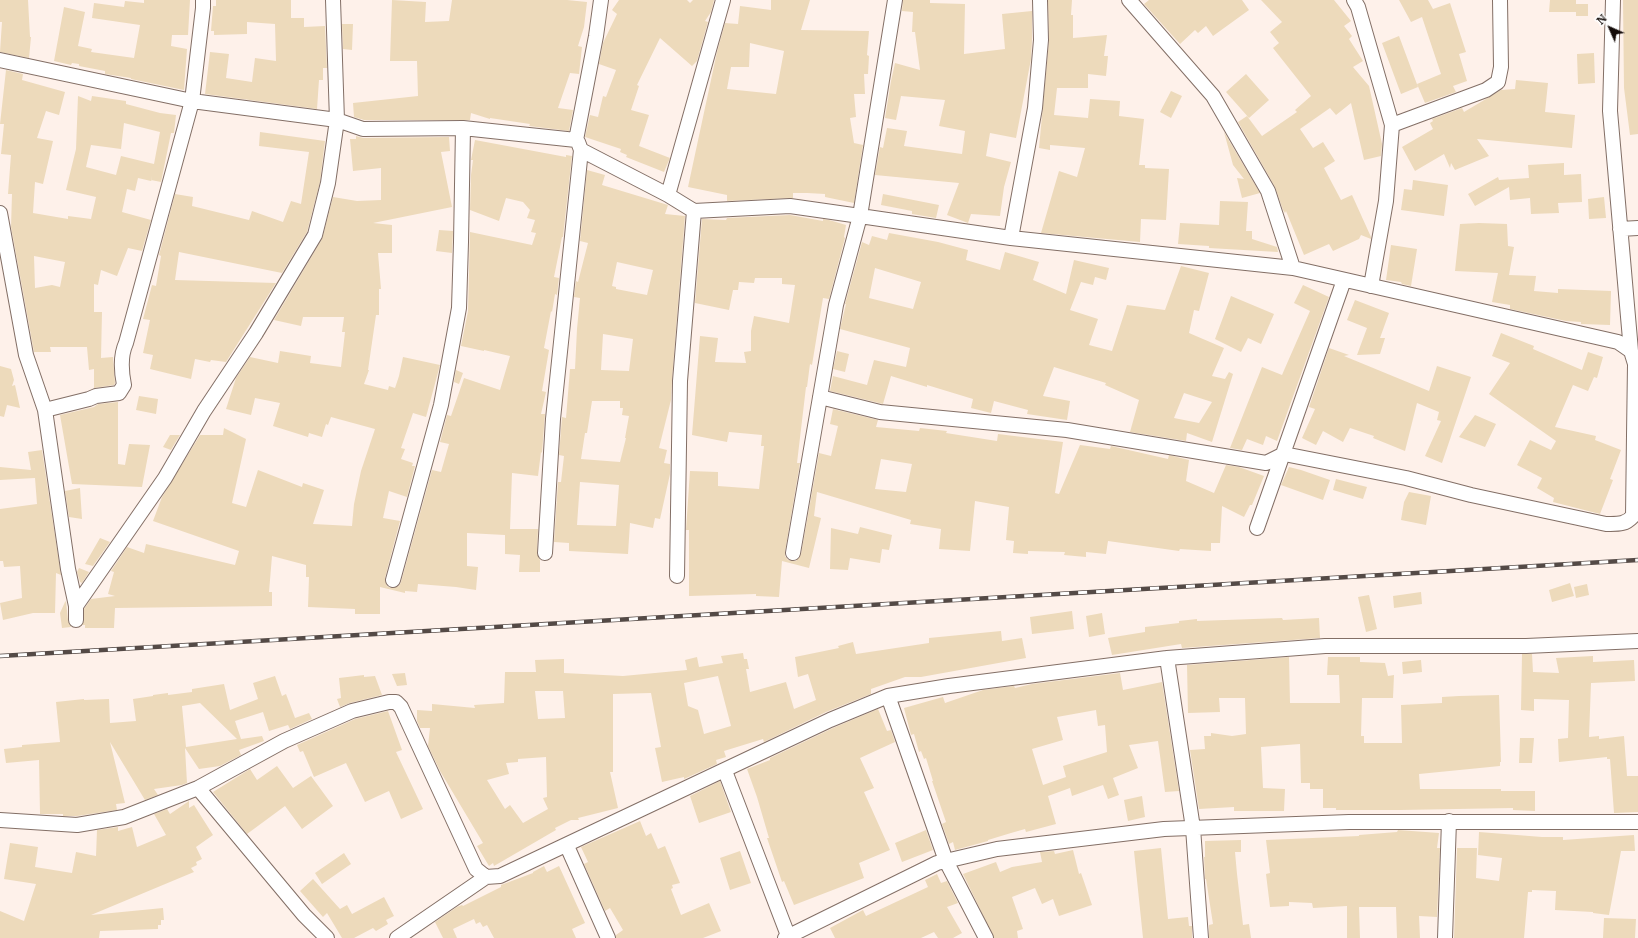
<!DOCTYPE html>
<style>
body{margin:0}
#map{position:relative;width:1638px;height:938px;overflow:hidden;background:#fef1ea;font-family:Merriweather,serif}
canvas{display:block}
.north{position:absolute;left:1590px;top:8px;width:40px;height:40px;-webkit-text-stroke:3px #fff;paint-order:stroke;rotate:315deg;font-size:11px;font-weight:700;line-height:16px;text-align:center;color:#140c09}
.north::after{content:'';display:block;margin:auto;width:14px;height:18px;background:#140c09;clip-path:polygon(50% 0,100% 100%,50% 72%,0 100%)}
</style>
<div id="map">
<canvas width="1638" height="938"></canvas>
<div class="north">N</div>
</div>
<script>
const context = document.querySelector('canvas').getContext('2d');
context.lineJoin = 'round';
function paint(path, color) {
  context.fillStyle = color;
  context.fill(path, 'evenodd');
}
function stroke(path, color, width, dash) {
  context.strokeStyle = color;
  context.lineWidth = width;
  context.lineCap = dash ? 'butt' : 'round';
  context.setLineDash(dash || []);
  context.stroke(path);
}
paint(new Path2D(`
 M0 0H28L30 37H31L29 58 0 52 2 22H0Z
 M144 0H190L188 35H172L171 46 187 49 184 90 131 79V78L105 74V71L79 66V64L72 63 71 65 54 61 64 7 85 12 78 46 92 49 91 52 134 58 140 25 92 18 94 3 124 7 125 1 144 3Z
 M216 0H291V18H304V27L325 26 327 68H323V80H319L317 109 205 94 210 52 229 54 226 78 252 82 255 58 276 61 275 24 247 22V34L214 35V31H211L213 6H216Z
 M392 0 426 2 425 22 449 21 452 0H567L587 2 584 27 578 46 582 47 579 74 570 73 558 108 573 110 569 131 529 126 530 124 490 118V119L471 113 470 120H364L354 117 353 103 418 96 417 61H390Z
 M619 0H687L690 3 693 0H714L711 12 705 21 708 22 697 61 692 66 660 38 637 85 639 86 631 110 649 115 639 146 670 158 664 172 626 157 627 155 620 152 621 149 585 137 590 115 598 117 603 96 606 97 616 70 599 64 603 43 617 14 612 10Z
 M771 0H810L801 30 869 31 867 55 869 56 868 74H864L865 94H854L856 117 850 118 854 143 863 145 854 203 825 197V194L807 193H793V198L727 201V195L688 187 717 52 725 23 738 24 740 6 771 10ZM750 43 784 51 776 94 727 89 731 67H749Z
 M903 0H930V3L965 4 964 54 1005 49 1002 14 1032 11V40L1031 59 1016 138 990 133 986 156 1011 162 1004 187 1000 216 971 214 968 223 947 215 959 183 875 175 880 147 883 148 887 128 907 131 904 146 962 154 965 131 939 126 945 100 901 96 896 120 885 118 891 81 895 63 920 70 915 32H912L913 12 902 11Z
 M1048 0H1072L1071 15H1073V38L1107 35 1104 56H1108L1106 76 1088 74V88H1057L1054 115 1088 118 1090 99 1120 101 1119 116 1144 119 1139 165H1145V168L1169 169 1166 220 1141 219 1140 242 1041 233 1059 171 1077 177 1085 148 1050 145V150L1039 148 1049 41Z
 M1149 0H1242L1249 10 1213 36 1206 26 1198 33 1195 30 1180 44 1144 4Z
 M1261 0H1334L1351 21 1344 26 1352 36 1349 39 1363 61 1353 67 1369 86 1382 144 1381 156 1364 160 1351 103 1336 115 1330 108 1300 129 1313 148 1323 142 1335 161 1324 168 1341 200 1352 195 1371 237V239L1361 235 1359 239 1333 251 1329 244 1304 255 1286 211 1285 213 1283 210 1275 187 1238 122 1247 116 1262 136 1297 112 1295 110 1311 96 1273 48 1279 43 1270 32 1282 22Z
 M1399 0H1428L1433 9 1450 3 1466 52 1459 54 1467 81 1453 86 1456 92 1425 103 1417 84 1441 74 1422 17 1411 22Z
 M1550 0H1576V12H1549Z
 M1623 0H1638V134L1630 135 1624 88Z
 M1576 4H1588V16H1576Z
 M342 24H353L352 50 343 49Z
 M1399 36 1418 87 1401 94 1382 43Z
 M1594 53 1595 83 1578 84 1577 54Z
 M6 70 23 74 22 80 65 92 59 115 46 111 37 138 53 141 43 184 35 182 33 213 68 219V216L91 219 96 197 66 190 76 149 78 96 91 101 92 96 126 101V104L160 113 176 115 174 133H171L161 182 151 180 152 176 151 181 138 178 135 191 127 189 122 212 151 220 142 251 128 248 117 276 101 270 98 285 94 284V312H102L101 358 113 357 115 383 114 385 94 388V369L89 370 87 347H50L51 352H34L11 227 12 194H8L11 155 1 154 4 124H0ZM124 123 160 132 154 164 121 156 116 175 86 167 91 145 121 149ZM34 256 65 262 60 287 52 285 35 288Z
 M1246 74 1269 100 1249 118 1226 92Z
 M1516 80 1548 83 1545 112 1575 115 1572 148 1477 139 1489 156 1455 170 1451 163 1450 168 1444 154 1415 171 1402 147 1433 129 1430 123 1433 121 1432 119 1462 108 1464 112 1501 90 1515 89Z
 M1171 91 1182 96 1171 118 1160 112Z
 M260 132 325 141 320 182 307 232 282 273 179 252 175 280 276 283 226 362 211 360 210 362 195 359 191 379 150 369 153 355 143 353 150 320 143 319 152 285 156 286 161 256 159 255 175 194 193 197 192 206 249 220 252 211 283 222 291 201 301 204 309 152 259 146Z
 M1224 132 1260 193 1242 198 1237 178 1244 179 1233 165Z
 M356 136 363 138 449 137 450 151 441 152 452 207 373 223 392 225V253H378L381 289H379V315H376L368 370H369L364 384 388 390 389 386 395 388 399 376 403 357 440 365 426 417 413 413 401 448 405 449 401 459 413 463 412 466H415L407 497 389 491 383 518 400 521 385 578 387 586 391 588 399 586 401 582 432 470 441 472 449 444 440 442 447 415 451 416 464 378 500 390 510 356 484 350V351L461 346 468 311 470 232 532 245 536 233 531 232 535 220 527 218 530 210 523 202 506 198 499 221 470 210 471 175 473 160H471L475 140 566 157V155L572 156 563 237H562L554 277 559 278 557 295 555 294 552 312 551 311 544 348 549 350 542 391 546 392 541 414H545L542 453 541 452 538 476 512 473 510 529H538L537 553 540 560V572H519L520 555 505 554V535L467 533V566L478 567 476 590 456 587 418 584 417 592 405 591V593L380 587V614H355V609L308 607 309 577H306V565L272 556 269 592H272V606L115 608 114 628H85V625H82L84 620V609L91 599 115 596 108 594 114 572 111 571 127 547 144 553 146 544 235 565 239 551 153 521 162 497 200 435H223L224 428 246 439 232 503 246 507 258 470 302 487 303 483 324 490 313 524 352 526 354 504 361 471 375 429 331 417 328 425 326 424 322 437 309 433 308 437 273 426 280 403 255 398 251 415 226 409 236 378 250 357 278 363 280 351 311 356 310 363 341 367 345 332H342L344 317H303L301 326 274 320 322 239 333 197 357 201 381 200V168L353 171 350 139H356Z
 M1564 163V175L1581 174 1582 202 1558 203 1559 213 1531 214 1530 198 1510 200 1509 187 1475 206 1468 194 1498 177 1499 180 1529 178 1528 165Z
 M587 170 605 175 602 185 668 205 665 214 685 216 672 380 671 400 659 448 667 450 664 463 670 464V474L660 519 655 518 653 528 630 523 628 554 569 551V543L554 542 558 482H561L564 456 559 455 562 417 566 418 570 369H575L577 329 580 298 574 297 576 281 578 282 588 243 580 241ZM617 262 653 270 647 295 616 289V287L612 286ZM603 334 633 339 629 371 601 370ZM592 401H620V408H623L622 415 629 416 625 438H626L620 462 581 459 585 433H587ZM580 482 619 485 616 526 577 525Z
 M1413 180 1448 185 1444 216 1401 210 1404 189 1412 190Z
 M883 194 939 205 936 218 912 214V211L881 205Z
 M1604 197 1606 218 1589 219 1588 199Z
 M1220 201 1248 202 1246 231H1252V239L1277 247 1278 252 1209 248V246L1178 244 1180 223 1219 225Z
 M790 215 823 221V219L829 220 846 225 844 237 845 238 829 299 823 298 812 365 810 364 807 387H806L797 463H800L785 552V556L788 560 796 561 801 554 819 453 831 456 838 426 830 424 833 409 878 420 876 427 919 431 920 428 947 431 946 433 997 441 998 434 1063 442 1055 493 1059 494 1080 445 1110 449 1111 446 1168 459 1169 455 1189 460 1186 481 1214 493 1226 465 1239 467 1264 476 1252 505H1250L1244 517 1222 506 1220 543H1211V551L1180 549 1179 551 1108 541 1106 554 1086 552V557L1064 555 1065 552 1028 551V554L1013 553 1014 541 1006 540 1009 507 975 501 970 551 939 549 941 529 910 524 911 520 817 492 814 516 821 518 809 568 782 561 779 597 756 596V594L689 596V530H686L690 471 718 472V486L759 489 764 446H761L762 435 729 432 727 442 692 435 700 336 718 338 715 362 746 363 744 352 751 351V331L754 316 789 323 795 285 782 284V278H755L754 283 739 282 738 290H733L729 310 695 303 702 219 726 220 727 218ZM881 459 912 464 906 492 875 489Z
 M1479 223 1507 224 1508 246 1514 247 1509 275 1536 276 1534 291 1558 293V289L1611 291 1610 325 1581 324V322L1566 321 1510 309V305L1492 302 1498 273 1455 271 1460 224Z
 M439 230 453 231 452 253 436 251Z
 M889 233 938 242 968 250 966 260 1000 270 1005 252 1039 262 1033 280 1066 294 1074 260 1109 268 1106 280 1095 277 1093 285 1081 282 1070 310 1098 319 1089 345 1112 351 1127 305 1165 310 1181 266 1209 273 1199 311 1194 310 1189 333 1224 348 1212 376 1225 379 1229 372 1233 374 1212 442 1187 433 1186 441 1130 432 1139 400 1105 385 1106 383 1054 367 1043 396 1070 401 1067 420 1027 414 1028 410 994 401 991 413 971 408 973 399 927 385V387L891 376 883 404 830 391 833 376 867 385 874 360 906 367 910 348 840 329 846 304H845L862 242 869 245 872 236 887 240ZM875 268 921 282 913 309 869 298ZM1184 393 1212 402 1199 423 1174 418Z
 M1391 245 1417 249 1411 286 1402 284 1401 282 1386 280Z
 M1303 285 1329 297 1277 441 1266 436 1263 445 1247 439 1242 450 1230 448 1262 367 1282 375 1285 368 1310 311 1294 303Z
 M1231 296 1274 314 1261 344 1248 338 1241 352 1215 339Z
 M1355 300 1389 313 1380 338H1385L1380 354 1357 355 1367 328 1347 320Z
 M1501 333 1534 346 1533 349 1582 370 1588 352 1603 357 1597 378 1594 377 1588 391 1573 385 1555 427 1596 436 1595 440 1621 450 1610 479 1613 480 1600 514 1553 502 1554 498 1537 488 1542 478 1517 465 1530 440 1551 450 1556 441 1489 394 1510 363 1492 356Z
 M1329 348 1349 355 1344 356 1429 391 1437 366 1471 377 1442 463 1425 456 1441 421 1437 420 1439 412 1417 403 1405 451 1373 438 1374 436 1350 428 1343 442 1323 431 1316 445 1302 438 1315 409 1309 407Z
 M837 351 849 354 845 372 833 369Z
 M0 366 11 369 14 380 12 386 15 385 20 408 7 405 4 417 0 416Z
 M456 370 463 373 459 384 454 382Z
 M139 396 158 399 156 414 136 410Z
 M118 402V464L125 465 129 444 150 445 142 487 72 484 60 415 94 407 98 404Z
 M1475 415 1496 424 1485 447 1459 437Z
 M170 435H180L171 450 163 447Z
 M42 450 61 575 56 573 55 613H33L3 620 0 603 22 598 20 566 4 567 3 561H0V509L37 504 35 478 0 480V467L31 470 28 452Z
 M1289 467 1301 470 1330 480 1323 500 1281 485Z
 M1336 479 1367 487 1363 499 1333 490Z
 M80 488 82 519 69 517 65 491Z
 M1409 492 1431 496 1426 525 1401 520 1404 502Z
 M860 527 892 535 889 550 882 549 880 563 850 558 848 570 830 569 831 528 858 534Z
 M100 538 110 542 93 566 85 564Z
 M79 568 89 572 82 583 80 582 77 572Z
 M1570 583 1574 596 1552 602 1549 590Z
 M1587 584 1589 595 1576 598 1574 587Z
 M1421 592 1422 604 1394 608 1393 596Z
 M1369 595 1377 629 1366 632 1358 597Z
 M66 601 68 620 71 627 62 628 60 613 65 602Z
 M1072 611 1074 629 1032 634 1030 617Z
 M1102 613 1105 634 1089 637 1086 616Z
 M1282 618 1283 620 1319 618 1320 638 1182 648 1181 644 1112 655 1108 638 1145 632V627L1179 623V621L1197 619V621Z
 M1001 631 1002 641 1022 638 1026 658 921 677H905L871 689V694L826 712 764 742 763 739 724 751 726 757 716 760 717 764 684 779V777L662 782 655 748 661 747 651 693 613 694V772H610L618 808 578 818 579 820H571L555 828 556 830 494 866 493 863 489 866 477 846 483 843 440 771 428 746 430 728H420L417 721V710L432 711V704L475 708 474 705 504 703 505 672H536L535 660 564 659V673L623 676 687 670 685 660 697 657 699 667 723 663 721 656 743 653 744 659H747L749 669H746L750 692 786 682 794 709 816 700 808 674 798 677 795 657 839 648 838 646 853 642 856 654 929 643V638ZM718 676 731 726 704 734 698 710 688 706 684 683ZM535 691H563L565 718 538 719ZM546 757 547 797 543 798 548 809 523 823 510 805 505 809 487 780 509 774 506 763 518 762V759Z
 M1522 654H1532L1533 672 1559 673 1556 658 1593 656V662L1634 660 1635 681 1591 683 1589 737 1599 736V739L1624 736 1627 776H1638V812L1614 813 1610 759H1607V757L1559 762 1558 739 1568 738 1569 700 1534 699V711L1521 710Z
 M1289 657 1290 703H1340L1339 675H1327L1328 657H1360V662L1385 663 1388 676 1394 675 1393 698H1362L1361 736H1364V743H1402L1401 705 1442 703V697L1459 696 1499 695 1501 762H1500V766L1419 774 1420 789H1501V791H1535V811L1513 810V808L1400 810H1336V808H1323V789H1310V783H1301L1300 744 1261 747 1263 788 1285 789 1284 811H1234V807L1199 809 1190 750 1205 749 1204 736H1211V733L1232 736 1246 734 1245 698H1219L1220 712 1188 713 1187 665Z
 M1421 660 1422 672 1403 674 1402 662Z
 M405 673 407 685 397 686 392 674Z
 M1120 673 1123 690 1162 682 1179 791 1165 792 1158 741 1129 745 1138 768 1113 778 1119 795 1108 799 1103 785 1072 796 1070 788 1048 796 1056 824 1026 832 1025 829 1011 833 988 840V841L955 850 953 842 949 844 942 824 946 822 932 781H933L926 758 924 759 921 751 919 752 914 734 911 735 904 708 943 697 945 703 983 690 1014 686 1015 688 1032 684ZM1096 710 1098 726 1105 725 1107 752 1063 766 1066 777 1043 785 1032 749 1063 740 1057 717Z
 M364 675V677L375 676 382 695 350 703 340 707 337 699 341 698 339 678Z
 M275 676 282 696 286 694 295 718 309 713 312 719 290 729 288 725 269 731 263 712 235 721 241 739 262 736 264 741 239 750 241 755 220 766 199 769 185 748 187 783 182 785 154 789 158 795 145 800 110 742 125 803 116 804 117 810 77 816H63V814H40L39 760 6 763 4 749 22 747V745L60 742 56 702 84 699V700L109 699 110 723 136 721 133 699 153 696V695L168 693V695L192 692V689L224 684 230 710 258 699 253 683ZM200 703 237 739 186 747 182 706Z
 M878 709 887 731 891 730 895 742 860 758 874 788 864 792 890 850 859 863 864 878 794 905 784 881 782 882 767 838H769L757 797 747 769 770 760V758L833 728Z
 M388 711 402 750 396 752 423 809 401 819 389 791 365 802 346 763 314 777 303 751 300 752 297 745 355 719Z
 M1520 738H1534L1532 763H1519Z
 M277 766 293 788 311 776 333 806 302 829 285 806 247 834 213 792 250 769 257 780Z
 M720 781 731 812 699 823 690 796Z
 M1142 796 1145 817 1128 821 1124 800Z
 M189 801V808L194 805 213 835 196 847 202 859 196 862 197 865 191 868 194 872 91 915 163 908 164 920H161V925H158V929L100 931 99 938H0V911L24 921 36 884 4 879 10 843 38 847 35 867 72 873 76 852 96 856 97 830 118 827V831L132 827 137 847 166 835 154 814 167 809 170 814Z
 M640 821 646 836 651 833 658 849 665 846 680 883 672 885 673 888 671 889 681 915 709 903 721 931 703 938H616V935L623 930 610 908 605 911 584 864 588 862 581 847Z
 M926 830 933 850 902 862 895 843Z
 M1398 830 1439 833 1437 848H1440L1437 917 1419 916 1420 938H1397L1396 907H1359L1360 938H1347V906L1313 908 1312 903 1289 902V906L1270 907 1266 874 1270 873 1266 840 1359 836V835L1397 832Z
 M1479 832 1542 837H1563V840L1634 835 1635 851H1621L1609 915 1593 913V912L1555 910 1556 891 1532 890V892H1528L1524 938H1454L1457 848H1477L1476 878 1499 881 1502 858 1478 855Z
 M1241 840V852H1235L1237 874 1243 925 1249 924 1251 938H1209V925L1213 924 1206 879H1205L1204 857H1205V841Z
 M1161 848 1168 919 1188 917 1189 926H1192V938H1143L1134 851Z
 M1073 850 1079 874 1081 873 1092 905 1059 916 1053 899 1042 904 1035 888 1012 897 1023 929 1017 931 1018 938H994L963 874 996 862 1000 872 1012 867 1042 862 1040 852 1054 851 1055 854Z
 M740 851 751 883 730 890 720 858Z
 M344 853 351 864 322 884 315 873Z
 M544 866 547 872 559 866 585 923 572 929 576 938H494L487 925 483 927 480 922 476 924 474 919 453 929 457 938H443L435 922 457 907 462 905 463 906 501 887V885L533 873V872Z
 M937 874 941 883 947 881 958 903 947 907 962 933 953 938H938L934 932 921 938H835L830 928 863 910 866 916 928 887 925 880Z
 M313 879 340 909 347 905 352 914 384 897 394 916 386 920 388 924 376 931 373 928 354 938H342L327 913 323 917 300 891Z
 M1604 918 1636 919 1635 938H1603Z`), '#eddabb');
const minor = new Path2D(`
 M895 0 860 216 1011 238 1293 268 1618 342 1631 351
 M1129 0 1213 96 1268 191 1293 268
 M1354 0 1358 7 1392 125 1386 201 1371 286
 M1613 0 1610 111 1631 351 1635 364 1634 435H1638
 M0 60 192 101 337 120 363 129 463 128 576 140 596 36 601 0
 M1392 125 1486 90 1498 82 1501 67 1500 0
 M581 150 668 195 694 211 680 381 677 576
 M668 195 723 0
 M694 211 790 206 860 216 836 305 793 553
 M0 213 26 355 45 410 68 569 76 606V620
 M1620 229 1638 228
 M1011 238 1035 108 1041 40 1040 0
 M820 397 880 412 1067 430 1266 463 1284 454 1406 478 1471 495 1606 524C1618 524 1625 525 1633 516L1634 435
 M45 410 89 399 96 396 119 393 124 385C121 370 120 356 126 343L192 101 203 8V0
 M1257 528 1344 280
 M545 553 553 419 581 150 578 142
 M393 580 441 405 459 308 461 242 463 128
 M76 606 165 478 204 411 256 333 315 235 328 183 337 120 333 0
 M1167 658 1193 828 1201 938
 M888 696 946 861 986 938
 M725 771 789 938
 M198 788 304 915 327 938
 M0 820 77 825 124 817 198 788 284 741 352 711 389 702H396L401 707 476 869 486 877 500 876 830 720 888 696 949 686 1167 658 1325 646H1526L1638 641
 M567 846 608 938
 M397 938 486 877
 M785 938 937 863 997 849 1164 829 1349 822H1638
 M1445 938 1449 821`);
stroke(minor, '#836f66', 16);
stroke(minor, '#fff', 14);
const rail = new Path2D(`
 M0 656 1638 560`);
stroke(rail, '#544a46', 4.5);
stroke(rail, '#fff', 3, [9]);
</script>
